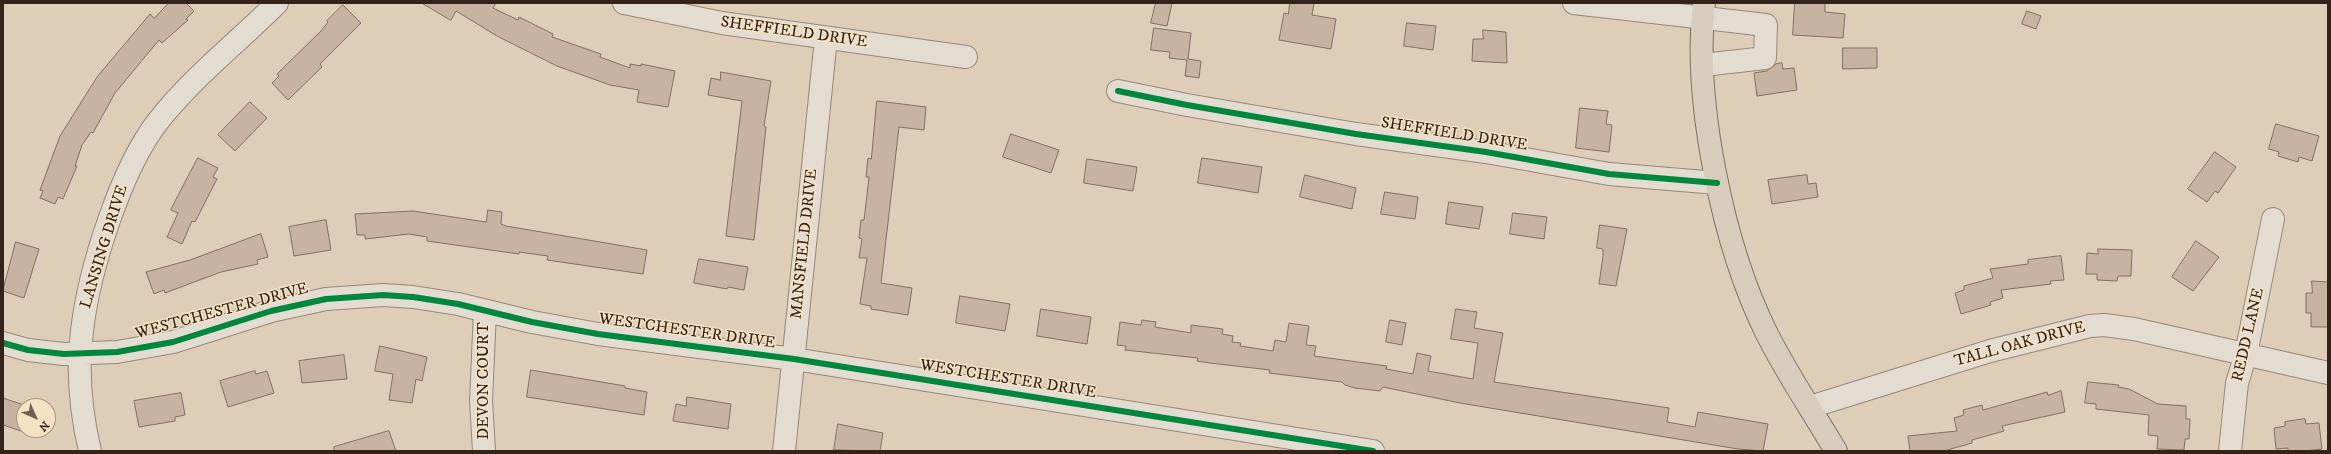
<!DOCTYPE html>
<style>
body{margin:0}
#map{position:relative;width:2331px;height:454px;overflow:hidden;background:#dfceb7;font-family:"IM FELL DW Pica",serif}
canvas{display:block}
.frame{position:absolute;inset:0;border:4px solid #332319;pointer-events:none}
.north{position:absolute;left:16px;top:398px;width:40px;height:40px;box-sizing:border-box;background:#f5e2c5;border:1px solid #a79680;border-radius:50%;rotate:135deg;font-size:11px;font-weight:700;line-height:16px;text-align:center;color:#332319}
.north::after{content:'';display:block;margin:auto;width:14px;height:18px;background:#6f5f50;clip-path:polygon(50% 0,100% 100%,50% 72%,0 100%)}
</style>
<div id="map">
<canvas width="2331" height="454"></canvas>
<div class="frame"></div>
<div class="north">N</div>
</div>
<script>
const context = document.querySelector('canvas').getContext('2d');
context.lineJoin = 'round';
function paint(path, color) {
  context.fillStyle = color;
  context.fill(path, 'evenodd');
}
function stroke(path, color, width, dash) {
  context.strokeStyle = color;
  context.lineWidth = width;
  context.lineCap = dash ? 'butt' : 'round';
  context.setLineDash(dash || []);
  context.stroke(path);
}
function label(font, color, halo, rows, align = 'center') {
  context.font = font + ' "IM FELL DW Pica",serif';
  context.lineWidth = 3;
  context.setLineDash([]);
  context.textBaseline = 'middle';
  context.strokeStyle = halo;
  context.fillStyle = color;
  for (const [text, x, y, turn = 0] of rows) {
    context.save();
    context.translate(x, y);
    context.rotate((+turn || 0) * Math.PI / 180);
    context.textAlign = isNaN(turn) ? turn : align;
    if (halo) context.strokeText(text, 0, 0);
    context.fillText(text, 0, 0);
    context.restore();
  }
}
const building = new Path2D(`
 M169 3H186L194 11 186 19 188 20 162 43 159 40 115 93 93 133 91 132 82 145 75 166H77L63 199 58 197 55 204 40 198 43 191 40 190 60 136 97 77 150 14 154 18Z
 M422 3H496L493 8 518 20 519 17 553 34 552 37 601 54 600 57 630 68V64L641 66V64L675 71 668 107 637 102 639 90 610 85 557 66 497 36 456 11 451 20Z
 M1156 3H1172L1167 26 1151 23Z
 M1290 3H1314L1312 15 1336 19 1331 49 1279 40 1284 13 1288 14Z
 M1795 3H1825V12L1845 14 1843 38 1793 35Z
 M343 5 361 23 320 64 322 67 288 100 272 83 279 76 277 74 321 31 328 22 327 21Z
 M2027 11 2041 16 2036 29 2022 24Z
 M1407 23 1436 26 1433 50 1404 46Z
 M1154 28 1191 33 1188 59 1201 61 1199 78 1185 76 1187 60 1169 58 1170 52 1151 50Z
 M1483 30 1506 32 1507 63 1472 61 1473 39H1483Z
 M1843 48H1877V68L1843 69Z
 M1782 63 1783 69 1794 68 1797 90 1757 96 1754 73 1767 71 1776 64Z
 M721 72 771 81 764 126 766 127 754 240 726 236 742 101 708 95 711 78 720 80Z
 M877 101 926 107 924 130 899 127 881 283 912 288 908 315 871 309V306L860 304 867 258H859L862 239 859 238 861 220H864L865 212 869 177H866L868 158 871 159Z
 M250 102 267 118 235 151 218 135Z
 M1580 108 1608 111 1606 124 1612 125 1609 152 1576 148Z
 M2276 124 2319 136 2312 161 2299 157 2298 162 2278 156 2279 152 2269 149Z
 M1011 134 1059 150 1051 173 1003 157Z
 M2215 152 2236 167 2218 193 2215 191 2207 202 2188 189Z
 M198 158 218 168 213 177 217 179 195 222 192 221 182 244 167 237 178 213 171 210Z
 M1202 158 1262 167 1258 193 1198 183Z
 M1087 159 1137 167 1133 191 1084 183Z
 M1305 175 1356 188 1352 209 1300 197Z
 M1807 175 1808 184 1816 183 1818 197 1772 204 1768 180Z
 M1385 192 1418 197 1415 219 1381 214Z
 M1449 202 1483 207 1479 229 1446 224Z
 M488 210 502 212 501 224 506 226 647 250 643 274 547 260 548 256 519 252V254L427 241V237L409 234 365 239V235H357L355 214 413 211 486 222Z
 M1513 213 1547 217 1544 239 1510 234Z
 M326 220 331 250 294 256 289 227Z
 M1600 225 1627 229 1616 286 1599 284 1603 256V249L1597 248Z
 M261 234 268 257 257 260 258 264 221 272 165 293 164 290 154 294 146 272 190 260Z
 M2196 241 2219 257 2193 291 2172 277Z
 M16 242 39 249 24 298 3 291Z
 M2098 249 2132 250 2131 276H2118L2117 281 2097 280V274H2086L2087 253 2098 254Z
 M2061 256 2064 280 2050 281 2051 284 2001 290 2003 298 1990 302 1991 305 1961 314 1955 293 1964 290V286L1993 278 1990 269 2028 264V260Z
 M699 259 748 267 744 290 728 287 727 289 694 283Z
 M2312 281 2328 282V327H2311V313H2306V293H2312Z
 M960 296 1010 304 1005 331 956 323Z
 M1041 309 1091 317 1087 344 1037 336Z
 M1456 309 1477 312 1474 328 1503 333 1494 382 1669 408 1667 422 1695 427 1698 412 1768 424 1763 451 1738 449 1460 403 1383 387 1380 391 1355 388 1345 385 1342 382 1269 373 1270 370 1210 363 1197 361 1198 358 1125 350 1126 346 1117 345 1120 322 1141 325 1142 320 1156 322 1155 327 1191 333V325L1223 329 1222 334 1233 336 1232 342 1241 343 1240 346 1273 351 1275 340 1286 342 1289 323 1309 326 1306 345 1316 346 1314 356 1387 366 1386 369 1413 374 1417 353 1431 356 1428 371 1473 379 1478 343 1451 339Z
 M1390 320 1406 323 1402 345 1386 342Z
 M380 346 427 357 422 381 416 379 412 403 389 400 393 374 375 371Z
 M344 355 347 379 302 383 299 361Z
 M531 370 625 386V388L647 392 644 415 527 397Z
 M255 371 256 374 267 371 274 393 228 407 220 381Z
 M2088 382 2119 385 2118 387 2129 389 2158 404 2186 406V419H2190L2189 439H2185L2184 450 2157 449 2158 436 2148 435 2149 415 2096 409V404L2085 403Z
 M2061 391 2065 412 2002 426 2004 431 1972 440V443L1944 451H1910L1908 436 1957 431 1954 418 1964 415 1963 410 1982 405 1983 410 2047 392 2048 395Z
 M181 393 185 415 175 417V421L139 427 134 401Z
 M687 397 731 404 728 429 673 421 676 404 686 406Z
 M3 398 24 405V432L3 425Z
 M2305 419 2306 424 2319 423 2322 449 2305 451H2288V448L2276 449 2274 428 2285 426V422Z
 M838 424 883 433 880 451 834 450Z
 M389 431 396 451H334V447Z`);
paint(building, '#c8b2a0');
stroke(building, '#7c7164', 1);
const minor = new Path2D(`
 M624 3 722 23 966 57
 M1574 3 1766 25 1765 58 1703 65
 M1118 91 1187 105 1356 134 1486 152 1609 174 1717 183
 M3 343 28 350 64 354 117 352 173 342 271 311 326 299 383 295 413 297 458 304 532 322 598 334 794 359 1373 451
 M1810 407 1990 351 2090 326 2104 325 2134 329 2328 373
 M90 451C81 413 77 370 82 331 89 270 121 168 159 120 193 77 238 42 277 3
 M484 451 481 401 485 311
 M784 451 826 38
 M2230 451 2237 383 2246 354 2273 219`);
const major = new Path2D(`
 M1704 3C1693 101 1723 246 1767 334 1787 374 1813 412 1836 451`);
stroke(minor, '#94887a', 24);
stroke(major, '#7c7164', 24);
stroke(minor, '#e4dcd0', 22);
stroke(major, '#d8cdbc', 22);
stroke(new Path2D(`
 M1118 91 1187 105 1356 134 1486 152 1609 174 1717 183
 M3 343 28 350 64 354 117 352 173 342 271 311 326 299 383 295 413 297 458 304 532 322 598 334 794 359 1373 451`), '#00873e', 6);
label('16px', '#332319', '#f5e2c5', [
 ["SHEFFIELD DRIVE",794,33,8],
 ["SHEFFIELD DRIVE",1454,135,9],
 ["MANSFIELD DRIVE",805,244,-84],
 ["LANSING DRIVE",105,247,-73],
 ["WESTCHESTER DRIVE",222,312,-15],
 ["WESTCHESTER DRIVE",687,332,8],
 ["REDD LANE",2249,335,-77],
 ["TALL OAK DRIVE",2020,345,-15],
 ["WESTCHESTER DRIVE",1008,380,9],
 ["DEVON COURT",485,381,-90]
]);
</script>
